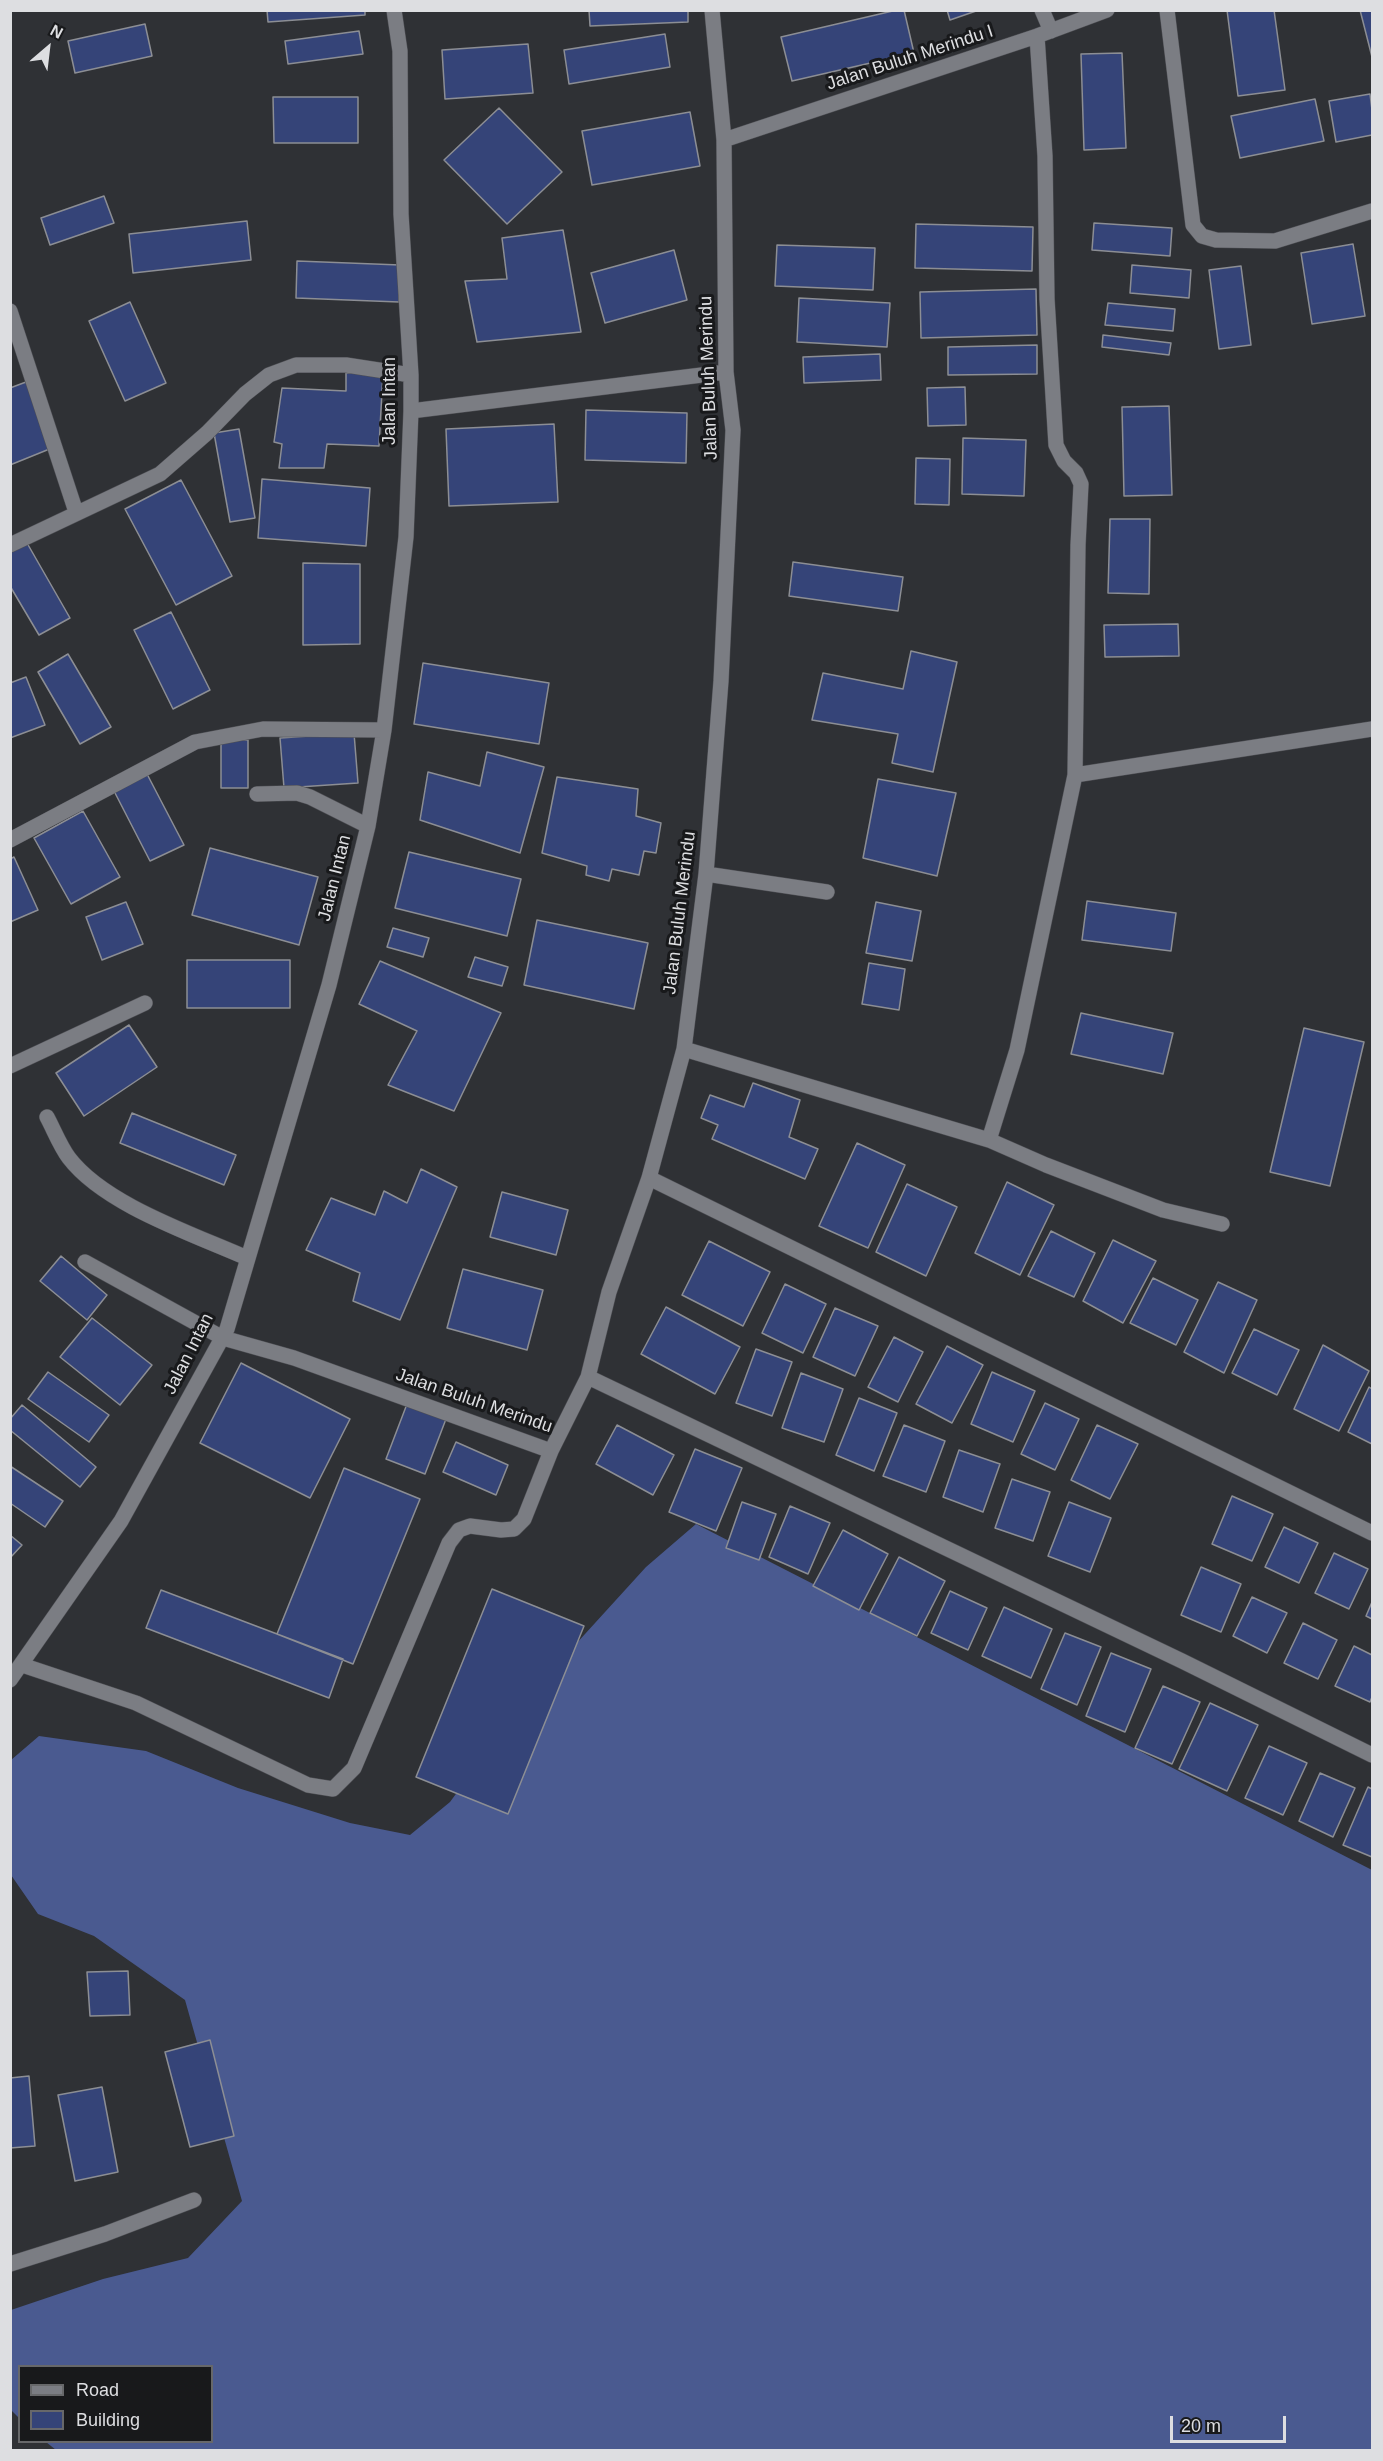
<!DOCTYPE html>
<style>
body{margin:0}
#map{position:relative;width:1383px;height:2461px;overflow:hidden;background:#2f3135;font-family:Helvetica,sans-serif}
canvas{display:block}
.frame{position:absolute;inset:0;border:12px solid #dddee1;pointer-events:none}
.legend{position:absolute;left:18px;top:2365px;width:195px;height:78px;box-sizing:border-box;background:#18191b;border:2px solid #67686a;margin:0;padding:8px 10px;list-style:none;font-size:18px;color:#dddee1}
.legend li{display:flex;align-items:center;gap:12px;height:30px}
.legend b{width:30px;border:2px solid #67686a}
.north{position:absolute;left:18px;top:18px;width:60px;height:60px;-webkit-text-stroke:4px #18191b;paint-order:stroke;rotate:28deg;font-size:16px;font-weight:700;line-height:24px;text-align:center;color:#dddee1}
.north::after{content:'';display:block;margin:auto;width:21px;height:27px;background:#dddee1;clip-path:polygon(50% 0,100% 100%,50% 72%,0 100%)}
.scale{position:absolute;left:1170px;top:2416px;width:116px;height:27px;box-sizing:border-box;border:3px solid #dddee1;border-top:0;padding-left:8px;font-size:18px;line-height:21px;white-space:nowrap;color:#dddee1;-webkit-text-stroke:4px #18191b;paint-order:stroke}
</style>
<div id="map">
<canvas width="1383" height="2461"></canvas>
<div class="frame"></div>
<ul class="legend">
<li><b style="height:8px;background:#7b7d83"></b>Road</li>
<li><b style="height:16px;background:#354478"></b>Building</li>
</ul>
<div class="north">N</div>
<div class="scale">20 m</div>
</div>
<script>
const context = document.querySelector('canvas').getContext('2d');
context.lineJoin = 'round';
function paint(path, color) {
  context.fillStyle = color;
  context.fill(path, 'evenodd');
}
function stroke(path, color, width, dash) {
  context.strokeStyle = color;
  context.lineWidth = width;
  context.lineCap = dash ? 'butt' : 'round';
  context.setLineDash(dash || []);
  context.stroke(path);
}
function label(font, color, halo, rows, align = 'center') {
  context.font = font + ' Helvetica,sans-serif';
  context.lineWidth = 6;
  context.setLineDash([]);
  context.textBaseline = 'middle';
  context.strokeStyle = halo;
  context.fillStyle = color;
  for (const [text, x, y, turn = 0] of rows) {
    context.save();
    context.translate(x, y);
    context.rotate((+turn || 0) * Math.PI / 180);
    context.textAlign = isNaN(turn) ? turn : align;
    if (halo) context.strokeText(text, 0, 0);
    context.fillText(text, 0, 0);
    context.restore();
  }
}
paint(new Path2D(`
 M696 1524 1372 1870V2450H56L46 2442H212V2366H20L19 2418 11 2410V2310L103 2279 188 2258 242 2201 185 2000 94 1936 38 1914 11 1875V1760L39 1736 146 1751 238 1788 350 1823 410 1835 450 1802 524 1701 646 1567Z`), '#4a5a90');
const building = new Path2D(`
 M267 10H365V15L268 22Z
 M589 10H688V22L590 26Z
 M897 10H904L914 53 792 81 781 37Z
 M947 10H979L950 20Z
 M1227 10H1274L1285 90 1238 96Z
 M1360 10H1372V57Z
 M145 24 152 56 75 73 68 41Z
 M359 31 363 54 288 64 285 41Z
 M665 34 670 67 569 84 564 50Z
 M528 44 533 93 445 99 442 50Z
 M1122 53 1126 148 1084 150 1081 54Z
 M1370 94 1372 110V135L1336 142 1329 101Z
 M273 97H358V143H274Z
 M1315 99 1324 141 1240 158 1231 116Z
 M499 108 562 172 507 224 444 160Z
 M690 112 700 166 592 185 582 131Z
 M104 196 114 223 50 245 41 218Z
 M247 221 251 260 133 273 129 234Z
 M1094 223 1172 228 1170 256 1092 250Z
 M916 224 1033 227 1032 271 915 268Z
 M563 230 581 332 477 342 465 281 507 279 502 238Z
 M1353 244 1365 316 1312 324 1301 253Z
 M777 245 875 248 873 290 775 286Z
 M674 250 687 300 605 323 591 273Z
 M297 261 400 265 399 302 296 298Z
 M1132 265 1191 270 1189 298 1130 293Z
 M1241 266 1251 345 1219 349 1209 270Z
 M1036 289 1037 335 921 338 920 292Z
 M799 298 890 303 887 347 797 342Z
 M130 302 166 383 125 401 89 321Z
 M1108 303 1175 309 1173 331 1105 325Z
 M1103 335 1171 343 1169 355 1102 347Z
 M1037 345V374L948 375V347Z
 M880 354 881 380 804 383 803 357Z
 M346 373H383L379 446 327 444 324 468H279L282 444 274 442 282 388 346 391Z
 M26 382 52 448 10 465V388Z
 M965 387 966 425 928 426 927 388Z
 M1169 406 1172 495 1124 496 1122 407Z
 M586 410 687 413 686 463 585 460Z
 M554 424 558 502 449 506 446 429Z
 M239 429 255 518 230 522 214 433Z
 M963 438 1026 440 1024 496 962 494Z
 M916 458 950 459 949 505 915 504Z
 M262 479 370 488 366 546 258 538Z
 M181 480 232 576 176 605 125 509Z
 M1110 519H1150L1149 594 1108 593Z
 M27 543 70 618 39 635 10 586V552Z
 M793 562 903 577 898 611 789 596Z
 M303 563 360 564V644L303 645Z
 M171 612 210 690 173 709 134 630Z
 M1178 624 1179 656 1105 657 1104 625Z
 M911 651 957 662 933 772 892 763 898 734 812 720 823 673 903 689Z
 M68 654 111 727 80 744 38 672Z
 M423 663 549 683 539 744 414 724Z
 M26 677 45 725 10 738V683Z
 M354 733 358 783 284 788 280 738Z
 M221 739 248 740V788H221Z
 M487 752 544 767 520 853 420 820 428 772 480 786Z
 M147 774 184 845 150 861 114 791Z
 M557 777 638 789 636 816 661 823 656 853 644 851 639 875 612 869 609 881 586 875 587 866 542 853Z
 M878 779 956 793 937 876 863 858Z
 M83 811 120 877 71 904 34 838Z
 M210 848 318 877 299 945 192 915Z
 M409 852 521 879 507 936 395 908Z
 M14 857 38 910 10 922V859Z
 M1087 901 1176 913 1171 951 1082 940Z
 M126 902 143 944 102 960 86 917Z
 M876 902 921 911 912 961 866 953Z
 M537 920 648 943 634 1009 524 985Z
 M393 928 429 938 423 957 387 947Z
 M475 957 508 967 502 986 468 977Z
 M187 960H290V1008H187Z
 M380 961 501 1013 454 1111 388 1085 417 1031 359 1004Z
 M869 963 905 969 899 1010 862 1004Z
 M1081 1013 1173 1033 1163 1074 1071 1054Z
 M129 1025 157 1067 84 1116 56 1073Z
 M1304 1028 1364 1042 1330 1186 1270 1172Z
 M753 1083 800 1100 789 1137 818 1149 805 1179 712 1139 718 1125 701 1118 710 1095 744 1107Z
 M132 1113 236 1155 224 1185 120 1143Z
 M857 1143 905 1165 868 1248 819 1226Z
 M421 1169 457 1187 400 1320 353 1301 360 1273 306 1250 331 1198 375 1215 384 1191 407 1203Z
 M1007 1182 1054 1205 1020 1275 975 1253Z
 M907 1184 957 1207 926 1276 876 1252Z
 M502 1192 568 1210 556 1255 490 1237Z
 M1051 1231 1095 1253 1074 1297 1028 1276Z
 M1113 1240 1156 1261 1123 1323 1083 1301Z
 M709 1241 770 1272 743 1326 682 1295Z
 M61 1256 107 1295 87 1320 40 1281Z
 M463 1269 543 1290 527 1350 447 1328Z
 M1153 1278 1198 1300 1176 1345 1130 1323Z
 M1218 1282 1257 1300 1224 1373 1184 1352Z
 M785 1284 826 1304 803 1353 762 1333Z
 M666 1307 740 1347 715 1394 641 1354Z
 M835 1308 878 1326 855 1376 813 1357Z
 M92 1318 152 1365 120 1405 60 1357Z
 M1254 1329 1299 1350 1277 1395 1232 1373Z
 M894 1337 923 1352 898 1402 868 1387Z
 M1323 1345 1369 1371 1339 1431 1294 1409Z
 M947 1346 983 1365 952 1423 916 1404Z
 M756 1349 792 1362 772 1416 736 1403Z
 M241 1363 350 1419 310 1498 200 1443Z
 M48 1372 109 1415 89 1442 28 1399Z
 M992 1372 1035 1391 1013 1442 971 1424Z
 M801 1373 843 1389 824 1442 782 1428Z
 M1369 1387 1372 1389V1444L1348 1432Z
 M859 1398 897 1413 874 1471 836 1455Z
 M1045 1403 1079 1419 1055 1470 1021 1454Z
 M407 1404 446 1419 425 1474 386 1459Z
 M22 1405 96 1467 80 1487 10 1430V1419Z
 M617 1425 674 1455 653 1495 596 1464Z
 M904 1425 945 1441 926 1492 883 1476Z
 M1097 1425 1138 1444 1110 1499 1071 1480Z
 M456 1442 508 1465 496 1495 443 1472Z
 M695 1449 742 1468 716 1531 669 1512Z
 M959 1450 1000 1464 983 1512 943 1497Z
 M10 1466 63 1501 45 1527 10 1503Z
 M344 1468 420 1499 353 1664 277 1634Z
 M1012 1479 1050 1492 1033 1541 995 1528Z
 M1232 1496 1273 1514 1252 1561 1212 1544Z
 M742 1502 776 1514 759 1560 726 1548Z
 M1069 1502 1111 1518 1090 1572 1048 1556Z
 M790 1506 830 1523 808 1574 769 1557Z
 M1284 1527 1318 1543 1299 1583 1265 1567Z
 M843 1530 888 1554 859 1610 813 1586Z
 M10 1535 22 1545 10 1558Z
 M1334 1553 1368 1569 1349 1609 1315 1593Z
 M899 1557 945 1581 917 1636 870 1613Z
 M1201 1567 1241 1584 1221 1632 1181 1615Z
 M492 1589 584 1626 508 1814 416 1777Z
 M161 1590 343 1659 329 1698 146 1628Z
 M950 1591 987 1608 968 1650 931 1633Z
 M1252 1597 1287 1613 1267 1653 1233 1636Z
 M1372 1602V1619L1366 1616Z
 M1004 1607 1052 1629 1031 1678 982 1656Z
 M1303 1623 1337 1640 1318 1679 1284 1663Z
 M1065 1633 1101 1647 1077 1705 1041 1689Z
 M1354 1646 1372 1655V1697L1370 1702 1335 1686Z
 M1111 1653 1151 1669 1125 1732 1086 1716Z
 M1163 1686 1200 1702 1172 1764 1135 1748Z
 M1210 1703 1258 1725 1227 1791 1179 1769Z
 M1269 1746 1307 1763 1283 1815 1245 1798Z
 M1320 1773 1355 1788 1333 1837 1299 1821Z
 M1368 1787 1372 1789V1857L1343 1845Z
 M128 1971 130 2015 90 2016 87 1972Z
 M210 2040 234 2136 190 2147 165 2052Z
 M29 2076 35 2146 10 2148V2078Z
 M102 2087 118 2172 75 2181 58 2095Z`);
paint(building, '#354478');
stroke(building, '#8c8e94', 1.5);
const minor = new Path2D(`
 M1042 10 1051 31
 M1167 10 1193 225 1202 236 1216 240 1275 241 1372 211
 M724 140 1037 36 1107 10
 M10 311 76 512
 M411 411 726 372
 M10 545 160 474 207 433 245 394 269 375 296 365H346L411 375
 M1075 775 1372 729
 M257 794 297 793 310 797 368 826
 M10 840 195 742 263 729 384 730
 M706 874 827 892
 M684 1049 989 1140 1017 1050 1075 775 1078 545 1081 484 1076 473 1064 461 1056 445 1047 299 1045 156 1037 36
 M10 1066 145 1003
 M47 1117C54 1130 60 1146 69 1158 105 1205 193 1234 247 1258
 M989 1140 1046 1165 1163 1210 1222 1224
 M649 1178 1372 1533
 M85 1262 223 1338 294 1358 551 1451
 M588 1377 1182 1661 1372 1755
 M22 1665 136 1703 308 1785 333 1789 354 1768 449 1543 459 1530 470 1526 501 1530 514 1529 524 1519 551 1451 588 1377 609 1292 649 1178 684 1049 706 874 721 681 733 430 726 372 724 140 712 10
 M10 1680 121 1521 227 1329 329 985 368 826 384 730 406 537 411 411V375L401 214 400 51 394 10
 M10 2264 105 2234 194 2200`);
stroke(minor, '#4e4f54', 16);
stroke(minor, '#7b7d83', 15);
label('18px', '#dddee1', '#18191b', [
 ["Jalan Buluh Merindu I",910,58,-18],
 ["Jalan Buluh Merindu",709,378,-92],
 ["Jalan Intan",390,401,-90],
 ["Jalan Intan",335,878,-76],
 ["Jalan Buluh Merindu",680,913,-83],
 ["Jalan Intan",189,1354,-63],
 ["Jalan Buluh Merindu",474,1401,19]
]);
</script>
